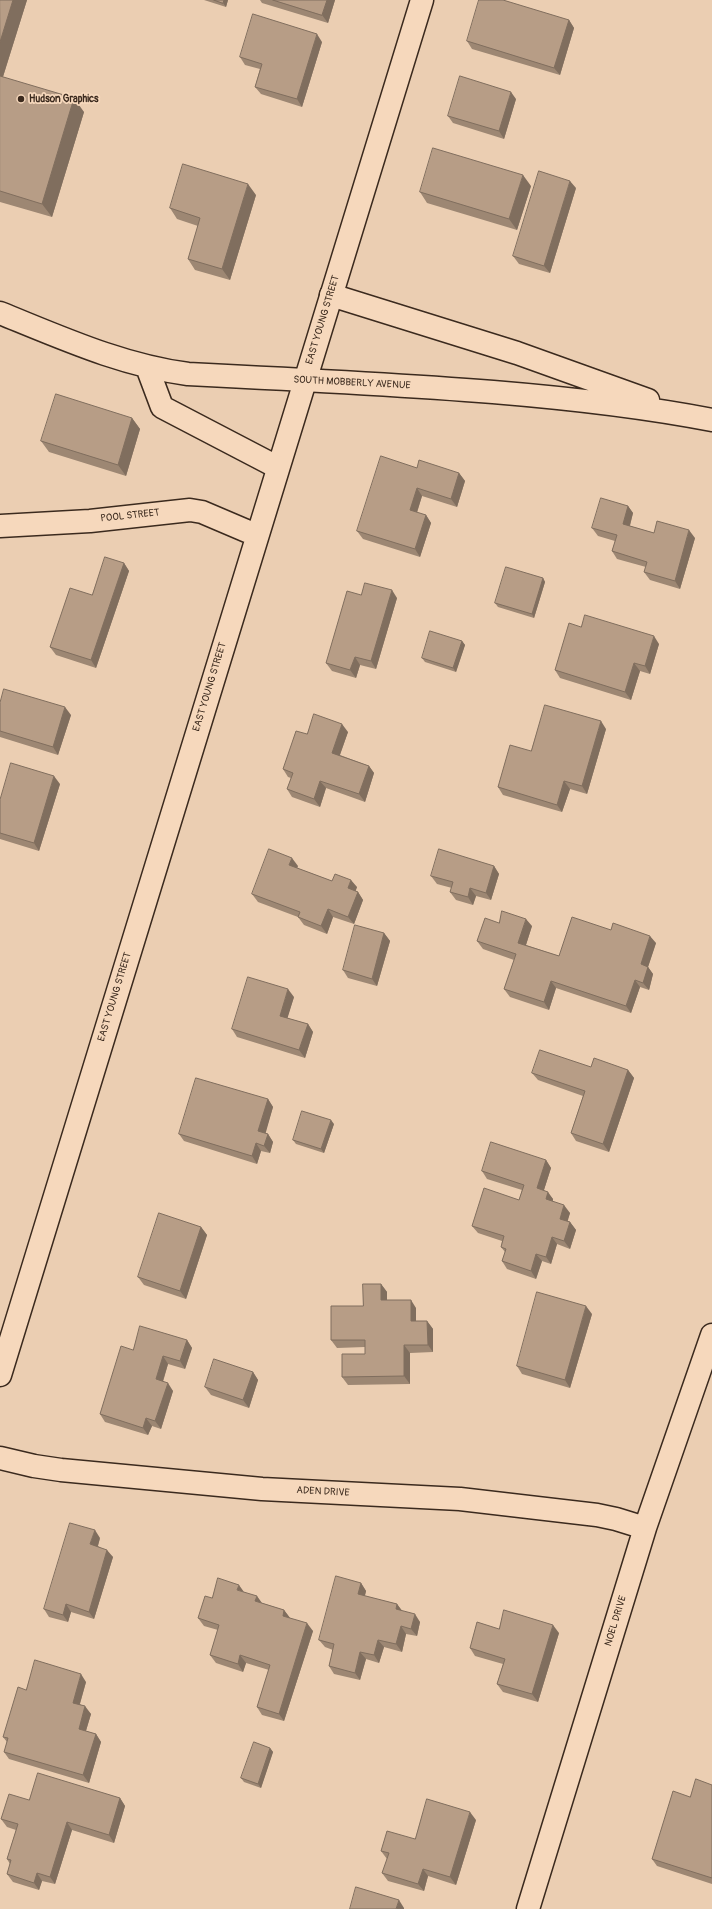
<!DOCTYPE html>
<style>
body{margin:0}
canvas{display:block;background:#ebceb2}
</style>
<canvas width="712" height="1909"></canvas>
<script>
const context = document.querySelector('canvas').getContext('2d');
context.lineJoin = 'round';
function stroke(path, color, width, dash) {
  context.strokeStyle = color;
  context.lineWidth = width;
  context.lineCap = dash ? 'butt' : 'round';
  context.setLineDash(dash || []);
  context.stroke(path);
}
function paint(path, color) {
  context.fillStyle = color;
  context.fill(path, 'evenodd');
}
function label(font, color, halo, rows, align = 'center') {
  context.font = font + ' Pangolin,sans-serif';
  context.lineWidth = 3.5;
  context.setLineDash([]);
  context.textBaseline = 'middle';
  context.strokeStyle = halo;
  context.fillStyle = color;
  for (const [text, x, y, turn = 0] of rows) {
    context.save();
    context.translate(x, y);
    context.rotate((+turn || 0) * Math.PI / 180);
    context.textAlign = isNaN(turn) ? turn : align;
    if (halo) context.strokeText(text, 0, 0);
    context.fillText(text, 0, 0);
    context.restore();
  }
}
const minor = new Path2D(`
 M0 526 90 521 190 510 202 512 256 535
 M0 1375 422 0
 M0 1458 34 1466 61 1470 262 1489 460 1499 597 1515 616 1519 645 1528
 M528 1909 645 1528 712 1335`);
const major = new Path2D(`
 M331 295 517 353 648 400
 M0 313C62 338 121 365 188 374 290 379 391 384 493 392 566 398 640 406 712 420
 M147 367 162 407 277 467`);
stroke(minor, '#3b2a1e', 25);
stroke(major, '#3b2a1e', 25);
stroke(minor, '#f6d8bc', 22);
stroke(major, '#f6d8bc', 22);
paint(new Path2D(`
 M0 0H27L3 77 84 112 52 217 0 202Z
 M204 0H228L226 7Z
 M260 0H335L328 23 262 3Z
 M569 20 574 28 560 75 472 49 467 41Z
 M322 42 302 107 261 94 255 87 260 69 245 65 240 57Z
 M516 99 504 139 453 123 448 116Z
 M531 186 517 230 427 203 420 192Z
 M576 188 550 273 519 264 513 256Z
 M256 195 230 280 195 270 188 259 198 226 177 219 170 208Z
 M132 418 140 429 126 476 49 452 41 441Z
 M417 468 459 473 465 481 457 507 422 496 417 513 426 515 431 523 420 557 363 539 357 531Z
 M628 506 633 513 630 526 654 533 695 538 680 589 650 580 644 572 646 567 617 559 612 551 615 541 598 536 592 528Z
 M124 563 129 571 96 668 56 655 50 647 92 595Z
 M543 578 545 582 534 618 498 607 495 603Z
 M361 595 397 598 376 669 360 665 356 678 332 671 326 663Z
 M581 627 659 644 650 674 640 671 631 700 560 678 555 670Z
 M462 641 465 645 456 672 425 662 422 658Z
 M0 703 71 715 58 755 0 737Z
 M606 729 587 794 570 789 562 812 503 795 498 787 531 751Z
 M348 732 340 755 369 766 374 773 365 802 326 788 320 807 292 797 287 789 291 778 288 777 283 769 307 734Z
 M60 784 39 851 0 839V800Z
 M298 866 297 868 332 881 357 887 355 891 358 892 363 900 354 924 333 917 327 934 304 925 298 917 258 902 252 894Z
 M494 866 499 874 491 900 476 896 473 905 456 900 450 892 452 888 437 884 431 876Z
 M499 923 532 926 526 945 559 956 611 930 656 943 648 967 653 974 649 990 640 987 631 1013 556 988 549 1010 510 997 504 989 514 960 483 949 477 941Z
 M384 933 390 941 377 986 348 978 343 970Z
 M294 997 287 1018 308 1024 313 1032 305 1058 237 1037 232 1029Z
 M591 1067 628 1070 634 1078 609 1152 576 1141 571 1133 583 1096 538 1080 532 1073Z
 M268 1099 273 1107 265 1133 268 1134 273 1142 270 1153 261 1151 257 1164 184 1141 179 1134Z
 M334 1124 324 1153 296 1144 293 1140Z
 M546 1160 551 1168 544 1190 553 1199V1201L570 1213 567 1221 570 1222 576 1230 570 1249 557 1244 551 1264 542 1261 536 1279 507 1269 502 1261 505 1252 501 1247 502 1241 478 1233 472 1226 519 1200 522 1190 487 1179 482 1171Z
 M201 1227 207 1235 186 1299 144 1285 138 1277Z
 M381 1284 387 1292V1300L416 1308V1321H427L433 1329V1352L410 1353V1384L348 1385 342 1377 365 1354V1347L337 1348 331 1340 363 1306Z
 M592 1314 570 1388 522 1374 517 1366Z
 M187 1340 192 1348 185 1369 168 1364 163 1382 173 1391 161 1429 152 1426 148 1435 105 1422 100 1414 133 1350Z
 M253 1372 258 1380 249 1408 211 1395 205 1387Z
 M100 1538 98 1546 113 1557 94 1619 71 1612 68 1622 49 1617 44 1609Z
 M361 1583 366 1591 365 1596 397 1604 402 1611 420 1622 417 1636 406 1634 402 1652 384 1647 379 1663 366 1659 360 1680 334 1674 329 1666 333 1650 325 1647 319 1640Z
 M244 1592 262 1603 284 1610 290 1618 313 1631 284 1721 262 1715 257 1707 269 1670 246 1663 243 1672 216 1663 210 1655 218 1630 204 1626 198 1618 212 1598Z
 M499 1629 559 1633 538 1702 503 1692 497 1684 503 1664 475 1656 470 1648Z
 M86 1682 80 1704 91 1714 86 1731 96 1734 101 1742 89 1783 9 1759 4 1752 7 1742 3 1737 26 1690Z
 M270 1748 273 1752 261 1788 244 1782 241 1778Z
 M712 1785V1884L657 1866 652 1859Z
 M120 1798 125 1806 114 1843 72 1830 55 1884 42 1881 39 1890 13 1882 7 1874 10 1864 7 1859 16 1830 7 1827 1 1819 29 1800Z
 M476 1820 456 1885 428 1876 424 1891 388 1881 382 1873 387 1859 381 1851Z`), '#9d8773');
paint(new Path2D(`
 M13 0H27L0 86V42Z
 M224 0H228L226 7 223 3Z
 M327 0H335L328 23 322 15Z
 M569 20 574 28 560 75 554 68Z
 M317 34 322 42 302 107 297 99Z
 M511 92 516 99 504 139 499 131Z
 M74 98 84 112 52 217 42 204Z
 M523 175 531 186 517 230 509 219Z
 M570 181 576 188 550 273 544 266Z
 M248 184 256 195 230 280 222 269Z
 M132 418 140 429 126 476 118 465Z
 M459 473 465 481 457 507 451 499Z
 M417 488 422 496 415 518 410 510Z
 M628 506 633 513 628 532 623 524Z
 M426 515 431 523 420 557 415 549Z
 M689 530 695 538 680 589 675 581Z
 M124 563 129 571 96 668 91 660Z
 M543 578 545 582 534 618 532 614Z
 M392 590 397 598 376 669 371 661Z
 M654 636 659 644 650 674 645 666Z
 M462 641 465 645 456 672 453 668Z
 M355 657 360 665 356 678 350 670Z
 M634 663 640 671 631 700 625 692Z
 M65 707 71 715 58 755 53 747Z
 M601 721 606 729 587 794 582 786Z
 M342 724 348 732 338 760 332 753Z
 M369 766 374 773 365 802 359 794Z
 M54 776 60 784 39 851 34 843Z
 M320 781 326 788 320 807 314 799Z
 M564 781 570 789 562 812 557 805Z
 M292 858 298 866 295 873 289 865Z
 M494 866 499 874 491 900 486 893Z
 M351 880 357 887 354 896 348 888Z
 M470 888 476 896 473 905 468 897Z
 M358 892 363 900 354 924 348 917Z
 M328 909 333 917 327 934 321 926Z
 M526 919 532 926 524 951 518 943Z
 M384 933 390 941 377 986 372 979Z
 M650 936 656 943 648 967 653 974 649 990 643 983 641 964Z
 M635 980 640 987 631 1013 626 1006Z
 M551 981 556 988 549 1010 544 1002Z
 M288 989 294 997 286 1023 280 1016Z
 M308 1024 313 1032 305 1058 299 1050Z
 M628 1070 634 1078 609 1152 603 1144Z
 M268 1099 273 1107 264 1139 258 1131Z
 M331 1120 334 1124 324 1153 321 1149Z
 M268 1134 273 1142 270 1153 264 1146Z
 M256 1143 261 1151 257 1164 252 1156Z
 M546 1160 551 1168 542 1196 537 1188Z
 M548 1192 553 1199 551 1207 546 1199Z
 M564 1205 570 1213 566 1227 560 1219Z
 M570 1222 576 1230 570 1249 564 1241Z
 M201 1227 207 1235 186 1299 180 1291Z
 M552 1237 557 1244 551 1264 546 1257Z
 M536 1254 542 1261 536 1279 531 1271Z
 M381 1284 387 1292V1308L381 1300Z
 M411 1300 416 1308V1329L411 1321Z
 M586 1306 592 1314 570 1388 565 1380Z
 M427 1321 433 1329V1352L428 1345Z
 M187 1340 192 1348 185 1369 180 1361Z
 M404 1345 410 1353V1384L404 1376Z
 M163 1356 168 1364 161 1387 156 1379Z
 M253 1372 258 1380 249 1408 243 1400Z
 M168 1383 173 1391 161 1429 155 1421Z
 M146 1418 152 1426 148 1435 143 1428Z
 M95 1530 100 1538 96 1552 90 1544Z
 M107 1550 113 1557 94 1619 89 1612Z
 M361 1583 366 1591 363 1602 358 1594Z
 M239 1585 244 1592 237 1590Z
 M257 1596 262 1603 255 1601Z
 M66 1604 71 1612 68 1622 63 1615Z
 M397 1604 403 1612 396 1609Z
 M284 1610 290 1618 283 1616Z
 M415 1614 420 1622 417 1636 411 1629Z
 M307 1623 313 1631 284 1721 279 1714Z
 M553 1625 559 1633 538 1702 532 1694Z
 M401 1626 406 1634 402 1652 396 1644Z
 M378 1640 384 1647 379 1663 374 1655Z
 M360 1652 366 1659 360 1680 355 1673Z
 M240 1655 246 1663 243 1672 238 1664Z
 M81 1674 86 1682 78 1710 73 1703Z
 M85 1706 91 1714 84 1737 79 1729Z
 M96 1734 101 1742 89 1783 83 1775Z
 M270 1748 273 1752 261 1788 258 1784Z
 M120 1798 125 1806 114 1843 109 1835Z
 M470 1812 476 1820 456 1885 450 1877Z
 M67 1822 72 1830 55 1884 50 1877Z
 M423 1869 428 1876 424 1891 418 1884Z
 M37 1873 42 1881 39 1890 34 1883Z
 M399 1900 404 1908V1909H396Z`), '#806e5e');
const building = new Path2D(`
 M0 0H13L0 42Z
 M214 0H224L223 3Z
 M273 0H327L322 15Z
 M479 0H503L569 20 554 68 467 41Z
 M253 14 317 34 297 99 255 87 262 64 240 57Z
 M0 76 74 98 42 204 0 191Z
 M460 76 511 92 499 131 448 116Z
 M433 148 523 175 509 219 420 192Z
 M183 164 248 184 222 269 188 259 200 218 170 208Z
 M539 171 570 181 544 266 513 256Z
 M56 394 132 418 118 465 41 441Z
 M381 456 417 468 419 460 459 473 451 499 417 488 410 510 426 515 415 549 357 531Z
 M601 498 628 506 623 524 654 533 657 521 689 530 675 581 644 572 647 562 612 551 617 535 592 528Z
 M105 557 124 563 91 660 50 647 70 588 92 595Z
 M506 567 543 578 532 614 495 603Z
 M365 583 392 590 371 661 355 657 350 670 326 663 347 591 361 595Z
 M585 615 654 636 645 666 634 663 625 692 555 670 569 623 581 627Z
 M430 631 462 641 453 668 422 658Z
 M4 689 65 707 53 747 0 731V703Z
 M545 705 601 721 582 786 564 781 557 805 498 787 510 745 531 751Z
 M314 714 342 724 332 753 369 766 359 794 320 781 314 799 287 789 293 773 283 769 296 731 307 734Z
 M11 763 54 776 34 843 0 833V800Z
 M269 849 292 858 289 865 332 881 335 874 351 880 348 888 358 892 348 917 328 909 321 926 298 917 300 912 252 894Z
 M439 849 494 866 486 893 470 888 468 897 450 892 453 882 431 876Z
 M502 911 526 919 518 943 559 956 572 917 611 930 613 923 650 936 641 964 648 967 643 983 635 980 626 1006 551 981 544 1002 504 989 516 954 477 941 485 918 499 923Z
 M355 925 384 933 372 979 343 970Z
 M248 977 288 989 280 1016 308 1024 299 1050 232 1029Z
 M540 1050 591 1067 594 1058 628 1070 603 1144 571 1133 585 1091 532 1073Z
 M196 1078 268 1099 258 1131 268 1134 264 1146 256 1143 252 1156 179 1134Z
 M302 1111 331 1120 321 1149 293 1140Z
 M491 1142 546 1160 537 1188 548 1192 546 1199 564 1205 560 1219 570 1222 564 1241 552 1237 546 1257 536 1254 531 1271 502 1261 506 1249 501 1247 504 1236 472 1226 484 1188 519 1200 524 1185 482 1171Z
 M159 1213 201 1227 180 1291 138 1277Z
 M363 1284H381V1300H411V1321H427L428 1345H404V1376L342 1377V1354H365V1340H331V1306H363Z
 M537 1292 586 1306 565 1380 517 1366Z
 M140 1326 187 1340 180 1361 163 1356 156 1379 168 1383 155 1421 146 1418 143 1428 100 1414 121 1346 133 1350Z
 M214 1359 253 1372 243 1400 205 1387Z
 M70 1523 95 1530 90 1544 107 1550 89 1612 66 1604 63 1615 44 1609Z
 M336 1576 361 1583 358 1594 397 1604 396 1609 415 1614 411 1629 401 1626 396 1644 378 1640 374 1655 360 1652 355 1673 329 1666 334 1644 319 1640Z
 M218 1578 239 1585 237 1590 257 1596 255 1601 284 1610 283 1616 307 1623 279 1714 257 1707 270 1665 240 1655 238 1664 210 1655 219 1625 198 1618 205 1596 212 1598Z
 M504 1610 553 1625 532 1694 497 1684 505 1659 470 1648 477 1622 499 1629Z
 M35 1660 81 1674 73 1703 85 1706 79 1729 96 1734 83 1775 4 1752 8 1738 3 1737 18 1687 26 1690Z
 M254 1742 270 1748 258 1784 241 1778Z
 M38 1773 120 1798 109 1835 67 1822 50 1877 37 1873 34 1883 7 1874 11 1860 7 1859 18 1824 1 1819 9 1794 29 1800Z
 M696 1779 712 1785V1878L652 1859 673 1791 690 1797Z
 M427 1799 470 1812 450 1877 423 1869 418 1884 382 1873 389 1853 381 1851 387 1831 415 1839Z
 M356 1887 399 1900 396 1909H350Z`);
paint(building, '#b79d86');
stroke(building, '#806e5e', 1);
for (const [x, y, r, color] of [
 [21,99,4,"#3b2a1e"]
]) {
  const dot = new Path2D();
  dot.arc(x, y, r, 0, 2 * Math.PI);
  context.fillStyle = color;
  context.fill(dot);
  stroke(dot, '#f6d8bc', 1.5);
}
label('bold 10px', '#3b2a1e', '#f6d8bc', [
 ["Hudson Graphics",29,99]
], 'left');
label('10px', '#3b2a1e', '#f6d8bc', [
 ["EAST YOUNG STREET",323,320,-73],
 ["SOUTH MOBBERLY AVENUE",352,383,3],
 ["POOL STREET",130,516,-6],
 ["EAST YOUNG STREET",210,687,-73],
 ["EAST YOUNG STREET",115,997,-73],
 ["ADEN DRIVE",323,1492,3],
 ["NOEL DRIVE",616,1621,-73]
]);
</script>
